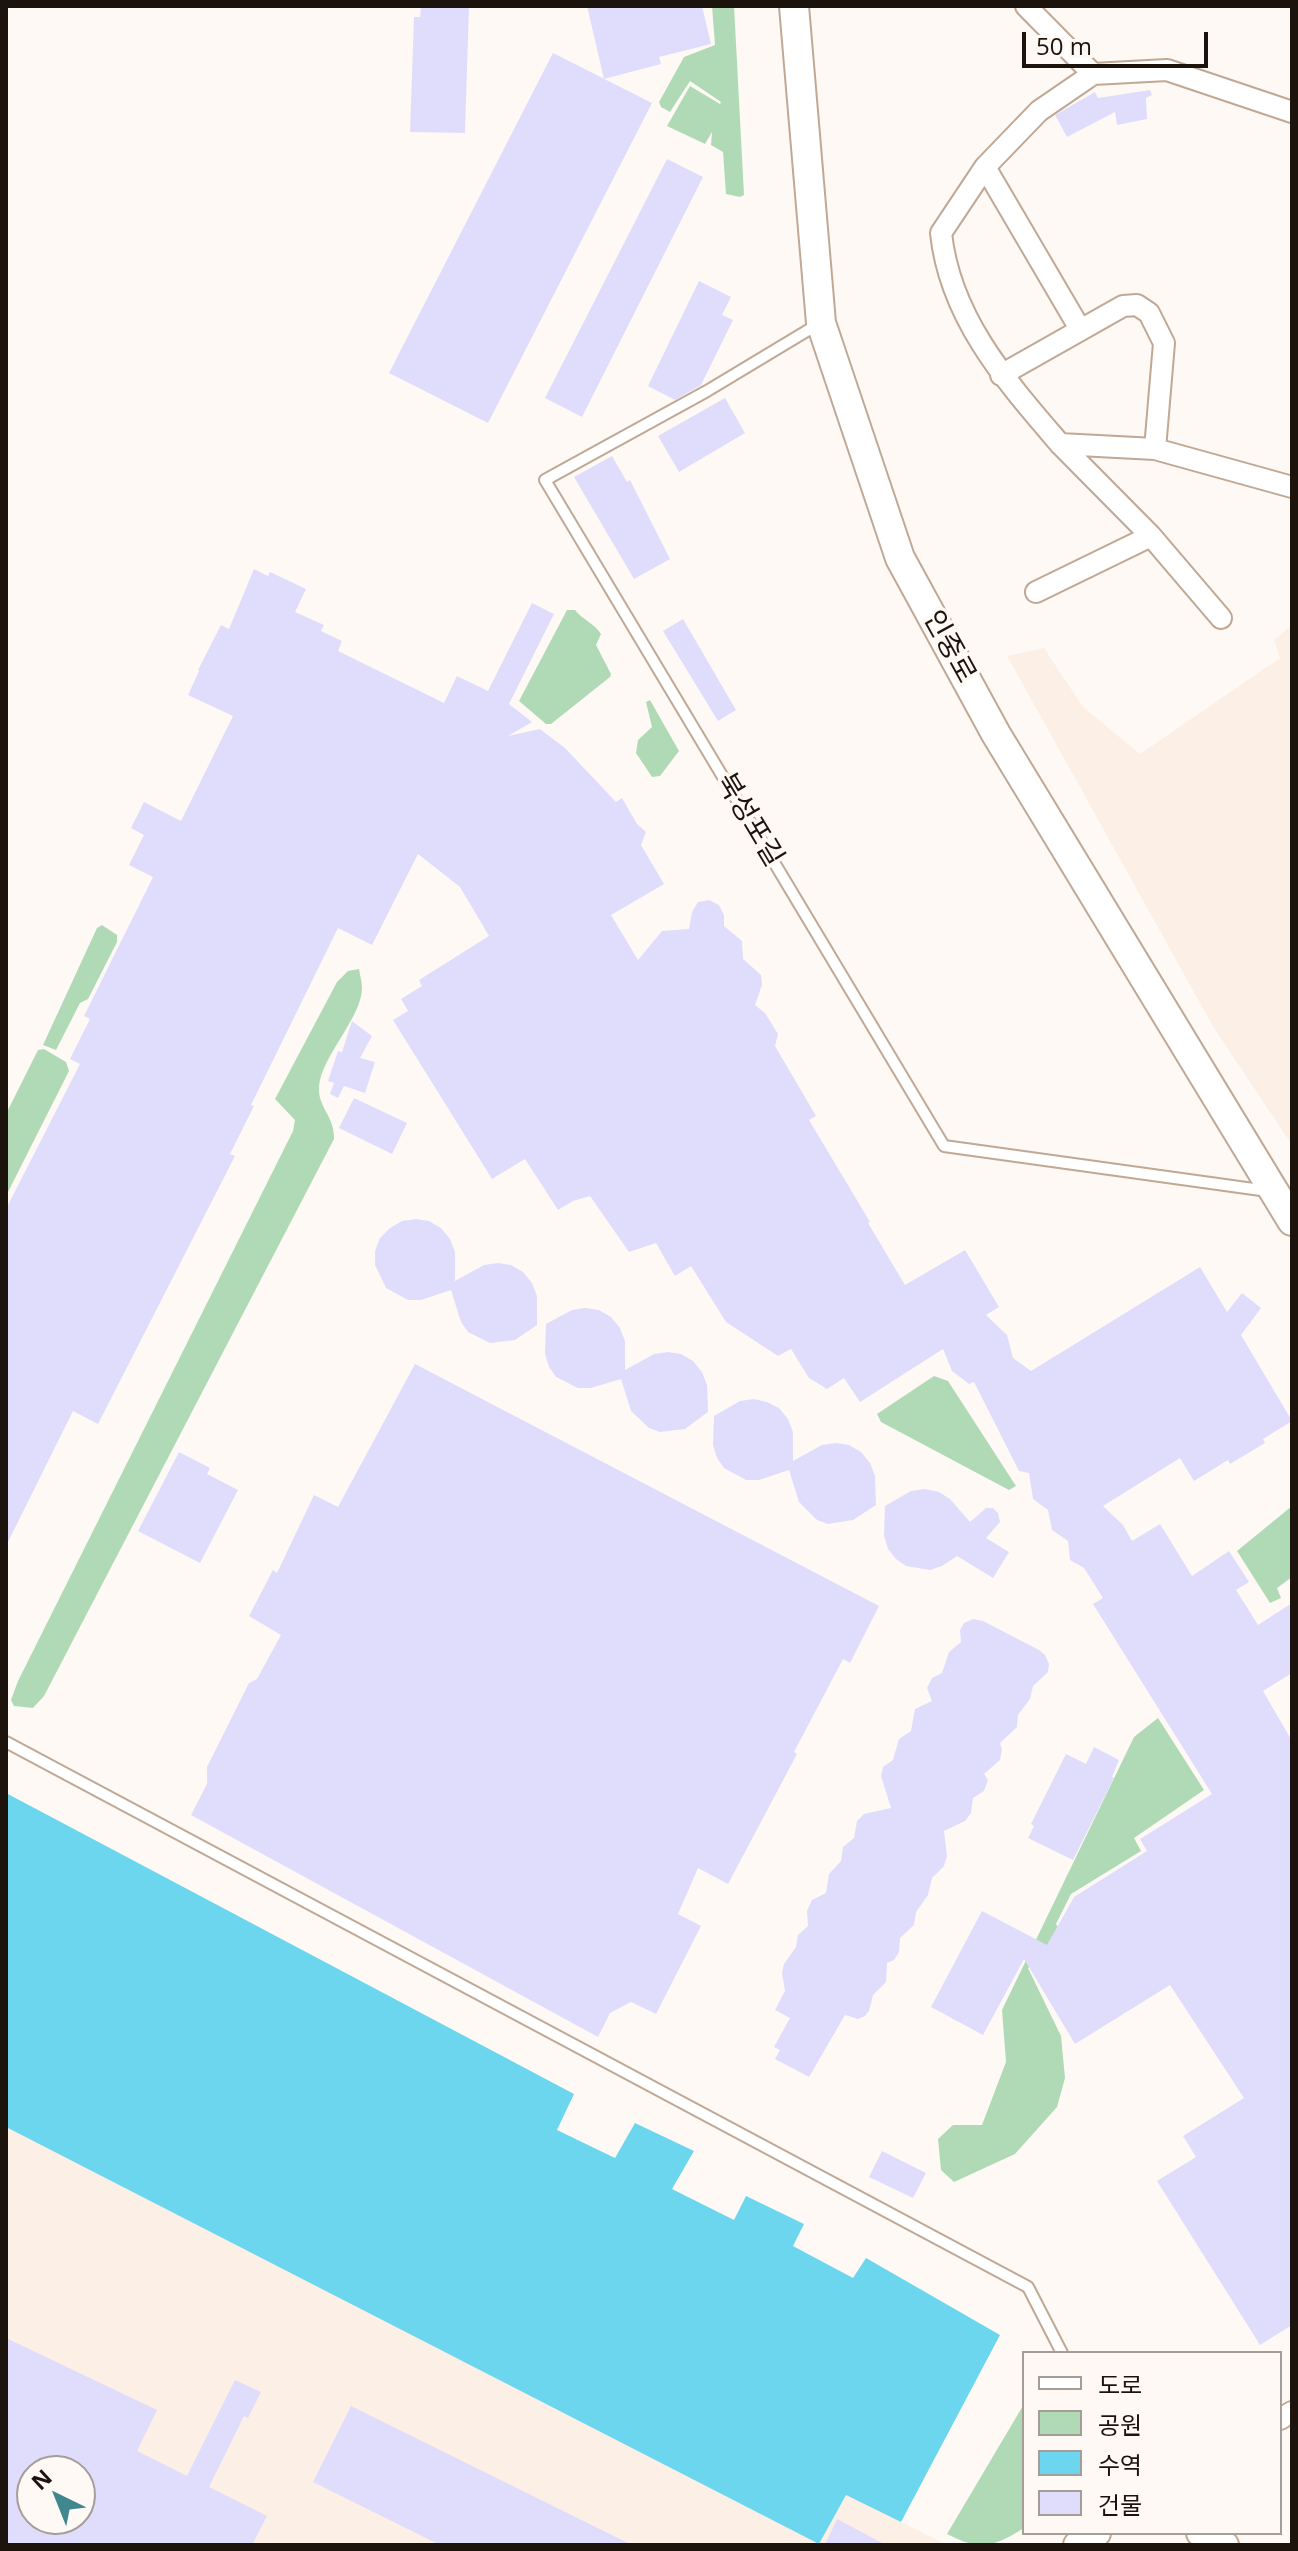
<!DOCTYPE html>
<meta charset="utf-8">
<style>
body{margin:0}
#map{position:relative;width:1298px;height:2551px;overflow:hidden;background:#fef9f5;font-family:"Open Sans","Noto Sans KR",sans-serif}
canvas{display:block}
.frame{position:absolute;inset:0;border:8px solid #1c140c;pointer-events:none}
.legend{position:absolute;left:1022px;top:2351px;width:260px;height:184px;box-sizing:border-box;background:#fef9f5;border:2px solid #a49d98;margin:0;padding:10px 14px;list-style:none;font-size:24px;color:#1c140c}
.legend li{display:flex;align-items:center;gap:16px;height:40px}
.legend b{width:40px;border:2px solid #a49d98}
.north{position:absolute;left:16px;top:2455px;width:80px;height:80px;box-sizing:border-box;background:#fef9f5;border:2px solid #a49d98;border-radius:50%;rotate:317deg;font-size:22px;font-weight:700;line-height:32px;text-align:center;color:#1c140c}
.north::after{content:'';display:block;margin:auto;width:28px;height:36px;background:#408790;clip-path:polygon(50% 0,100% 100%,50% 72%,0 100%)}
.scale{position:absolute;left:1022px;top:32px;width:186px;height:36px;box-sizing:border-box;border:4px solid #1c140c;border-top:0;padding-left:10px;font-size:24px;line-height:28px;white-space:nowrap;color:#1c140c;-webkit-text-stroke:6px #fef9f5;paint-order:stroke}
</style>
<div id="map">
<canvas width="1298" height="2551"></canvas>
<div class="frame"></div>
<ul class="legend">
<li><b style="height:10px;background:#fff"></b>도로</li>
<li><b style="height:22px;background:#b0dab6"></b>공원</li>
<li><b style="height:22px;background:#6cd6ee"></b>수역</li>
<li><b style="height:22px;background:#e0ddfc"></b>건물</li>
</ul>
<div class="north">N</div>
<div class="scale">50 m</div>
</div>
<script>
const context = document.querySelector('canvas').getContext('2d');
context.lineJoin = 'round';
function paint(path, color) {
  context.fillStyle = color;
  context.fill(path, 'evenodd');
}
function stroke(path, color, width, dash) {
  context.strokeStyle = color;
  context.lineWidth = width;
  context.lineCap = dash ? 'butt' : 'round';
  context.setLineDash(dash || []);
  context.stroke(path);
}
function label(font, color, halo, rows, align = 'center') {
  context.font = font + ' "Open Sans","Noto Sans KR",sans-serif';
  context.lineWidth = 7;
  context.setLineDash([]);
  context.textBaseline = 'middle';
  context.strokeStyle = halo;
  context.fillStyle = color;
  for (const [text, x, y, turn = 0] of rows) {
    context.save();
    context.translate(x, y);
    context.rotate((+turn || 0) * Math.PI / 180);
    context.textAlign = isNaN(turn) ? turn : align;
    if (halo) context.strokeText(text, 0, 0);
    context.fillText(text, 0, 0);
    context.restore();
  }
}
paint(new Path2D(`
 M1292 625V1145L1214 1028 1007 656 1044 648 1083 707 1140 754 1280 658 1274 640Z
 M6 2127 819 2544 845 2494 947 2545H6ZM32 2471H80V2519H32Z`), '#fcefe5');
paint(new Path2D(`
 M712 6H734L744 195 740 197 726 194 723 152 711 145 712 132 705 144 667 126 690 86 720 104 721 102 690 81 670 112 661 107 659 102 684 57 715 45Z
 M567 610H575C583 620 594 623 601 634L596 645 611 674 610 677 551 724H546L519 701Z
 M650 700 679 751 660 776 652 777 636 753 638 740 652 727 646 702Z
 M102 925 117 935V942L88 999 80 1003 56 1050 43 1045 97 928Z
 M359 969C360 975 362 982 362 988 362 1015 327 1051 320 1080 314 1106 335 1114 334 1139L44 1696 33 1708 14 1706 11 1700 18 1681 293 1131 295 1120 275 1099 337 982 348 971Z
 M44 1049 66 1062 69 1071 6 1196V1114L38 1050Z
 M934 1376 948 1381 1016 1486 1009 1490 881 1422 877 1414Z
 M1292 1506V1577L1277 1588 1281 1598 1270 1603 1237 1551Z
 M1158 1718 1204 1790 1134 1838 1141 1851 1071 1894 1056 1924 1067 1944 1028 1968 1061 2036 1065 2078 1057 2107 1015 2154 954 2182 941 2170 938 2139 953 2125H982L1006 2062 1002 2010 1134 1737Z
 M1024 2404V2528C994 2547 980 2551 947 2534Z`), '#b0dab6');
paint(new Path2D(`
 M6 1793 574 2094 557 2130 615 2158 635 2123 694 2151 672 2189 734 2220 746 2196 804 2224 793 2246 853 2278 866 2258 1000 2335 901 2522 846 2495 819 2544 6 2127Z`), '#6cd6ee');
paint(new Path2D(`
 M421 6H469L465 133 410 132 414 17H420Z
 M587 6H702L711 44 659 57 661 64 604 79Z
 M553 53 652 103 488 423 389 373Z
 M1150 90 1152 95 1146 98 1147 119 1117 125 1115 112 1067 137 1055 115 1095 92 1098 98Z
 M667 159 703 177 582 417 545 398Z
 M699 281 731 297 722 315 733 320 701 385 675 400 648 386Z
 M725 398 745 433 679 472 658 436Z
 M612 456 627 482 630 480 670 559 634 579 574 477Z
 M254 569 268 576 270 572 306 589 295 612 324 625 321 631 342 641 338 651 444 703 457 676 488 691 532 603 554 614 509 704 532 722 508 736 540 729 565 748 616 802 622 798 637 824 646 832 641 845 664 884 611 915 638 960 662 931 689 929 692 912 698 902 709 900 719 905 724 915V926L742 941 743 959 761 975 762 985 755 1005 765 1013 778 1034 775 1046 816 1116 809 1120 870 1222 868 1223 905 1285 965 1250 999 1307 986 1315 1007 1335 1013 1358 1031 1371 1200 1267 1227 1312 1242 1293 1261 1308 1241 1335 1292 1421 1263 1439 1265 1443 1230 1464 1228 1460 1194 1481 1180 1458 1103 1506 1123 1525 1132 1541 1160 1524 1192 1576 1229 1551 1249 1582 1236 1590 1258 1625 1292 1603V1673L1263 1691 1292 1741V2325L1260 2345 1157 2181 1196 2157 1183 2136 1244 2098 1170 1985 1075 2044 1024 1959 983 2035 931 2007 982 1911 1047 1945 1074 1897 1147 1851 1140 1839 1212 1794 1093 1604 1103 1598 1084 1568 1070 1560 1068 1541 1052 1530 1048 1510 1033 1499 1029 1473 1019 1471 974 1382 969 1384 952 1371 943 1349 860 1402 844 1378 827 1389 809 1378 791 1349 778 1356 726 1322 691 1266 675 1276 656 1243 629 1252 590 1196 573 1201 558 1210 525 1159 492 1179 393 1020 408 1011 401 999 422 986 419 980 489 936 460 887 418 854 372 945 338 928 251 1105 254 1106 230 1154 235 1156 98 1424 73 1411 6 1546V1209L80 1064 70 1059 90 1019 84 1016 153 877 129 865 144 835 131 828 144 802 181 821 233 716 188 695 199 671 198 670 221 625 229 629Z
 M683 619 736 710 718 721 663 631Z
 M352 1021 372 1036 360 1058 375 1062 365 1093 344 1086 338 1098 330 1094 334 1083 328 1081 338 1051 342 1052Z
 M354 1098 407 1123 392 1154 339 1128Z
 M416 1219 429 1221 441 1228 450 1239 455 1252V1281L484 1265 498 1263 511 1265 523 1272 532 1283 537 1296V1325L515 1340 490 1343 468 1332 461 1322 451 1290 421 1300H408L386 1288 375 1265V1251L380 1238 390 1228 402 1221Z
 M585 1308 599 1310 611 1317 620 1328 625 1341V1370L654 1354 668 1352 681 1354 693 1361 702 1372 707 1385 708 1412 685 1429 660 1432 649 1428 631 1411 621 1379 591 1388H578L556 1377 549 1367 545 1354 546 1324 572 1310Z
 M415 1364 879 1606 850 1663 843 1659 794 1752 797 1754 728 1884 698 1868 678 1914 701 1926 656 2014 631 2002 610 2013 598 2037 191 1815 207 1784V1767L249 1683 257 1679 281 1635 249 1616 273 1570 277 1573 314 1495 338 1507Z
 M754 1399 767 1402 779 1408 788 1419 793 1432V1461L822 1445 836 1443 849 1445 861 1452 870 1463 875 1476 876 1505 853 1520 828 1524 817 1520 799 1502 789 1470 759 1480H746L724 1468 717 1458 713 1445 714 1416 740 1401Z
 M179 1452 210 1468 207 1474 238 1490 200 1563 138 1531Z
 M925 1489 939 1492 950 1499 970 1522 986 1508H993L998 1513 1000 1522 986 1538 1009 1552 993 1578 957 1556 942 1566 930 1570 906 1566 896 1559 888 1549 884 1536 885 1506 911 1491Z
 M973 1619 983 1621 1039 1650 1045 1655 1049 1664 1048 1672 1033 1686 1030 1699 1018 1715 1017 1727 1000 1743 1002 1750 1000 1760 984 1774 988 1780 984 1791 973 1798 971 1813 965 1821 944 1831 947 1856 944 1866 932 1878 928 1895 916 1912 914 1925 900 1938 899 1952 894 1960 887 1963 886 1982 873 1995 869 2011 865 2016 858 2019 845 2015 809 2077 775 2059 780 2050 774 2047 790 2018 775 2010 785 1991 782 1973 784 1964 796 1947 798 1935 808 1926 807 1911 812 1900 826 1893 829 1874 841 1861 843 1847 854 1838 857 1821 864 1814 891 1808 881 1776 883 1767 893 1760 899 1739 911 1731 915 1709 932 1701 927 1688 932 1678 942 1673 949 1652 961 1642 960 1630 964 1623Z
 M1094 1747 1119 1760 1112 1777 1114 1778 1073 1860 1028 1838 1034 1826 1031 1824 1066 1754 1086 1764Z
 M882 2151 926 2173 913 2198 869 2177Z
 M6 2338 157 2410 137 2451 187 2476 235 2380 261 2392 248 2418 244 2416 209 2487 267 2516 252 2545H6ZM32 2471H80V2519H32Z
 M351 2406 632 2545H440L313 2482Z
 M837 2519 886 2545H825Z`), '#e0ddfc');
const service = new Path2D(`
 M820 323 707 391 545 480 944 1146 1268 1191
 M6 1742 1028 2287 1062 2353`);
const minor = new Path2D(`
 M1026 6 1093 74 1167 70 1292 112
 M985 167 941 233C950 318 1006 381 1060 444L1155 449 1292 487
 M1080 329 985 167 1039 111 1093 74
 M1001 375 1123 306 1137 305 1149 313 1164 343 1155 449
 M1060 444 1151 536 1221 618
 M1036 592 1151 536
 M1280 2419 1292 2412`);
const tertiary = new Path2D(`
 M1200 2533 1225 2545
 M1077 2545 1097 2533`);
const secondary = new Path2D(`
 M794 6 821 323 900 558 996 734 1292 1221`);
stroke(service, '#c0a894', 14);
stroke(minor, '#c0a894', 24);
stroke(tertiary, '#c0a894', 30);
stroke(secondary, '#c0a894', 32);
stroke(service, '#fff', 10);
stroke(minor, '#fff', 20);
stroke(tertiary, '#fff', 26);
stroke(secondary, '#fff', 28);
label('28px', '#1c140c', '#fef9f5', [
 ["인중로",949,647,61],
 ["북성포길",749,820,59]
]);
</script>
